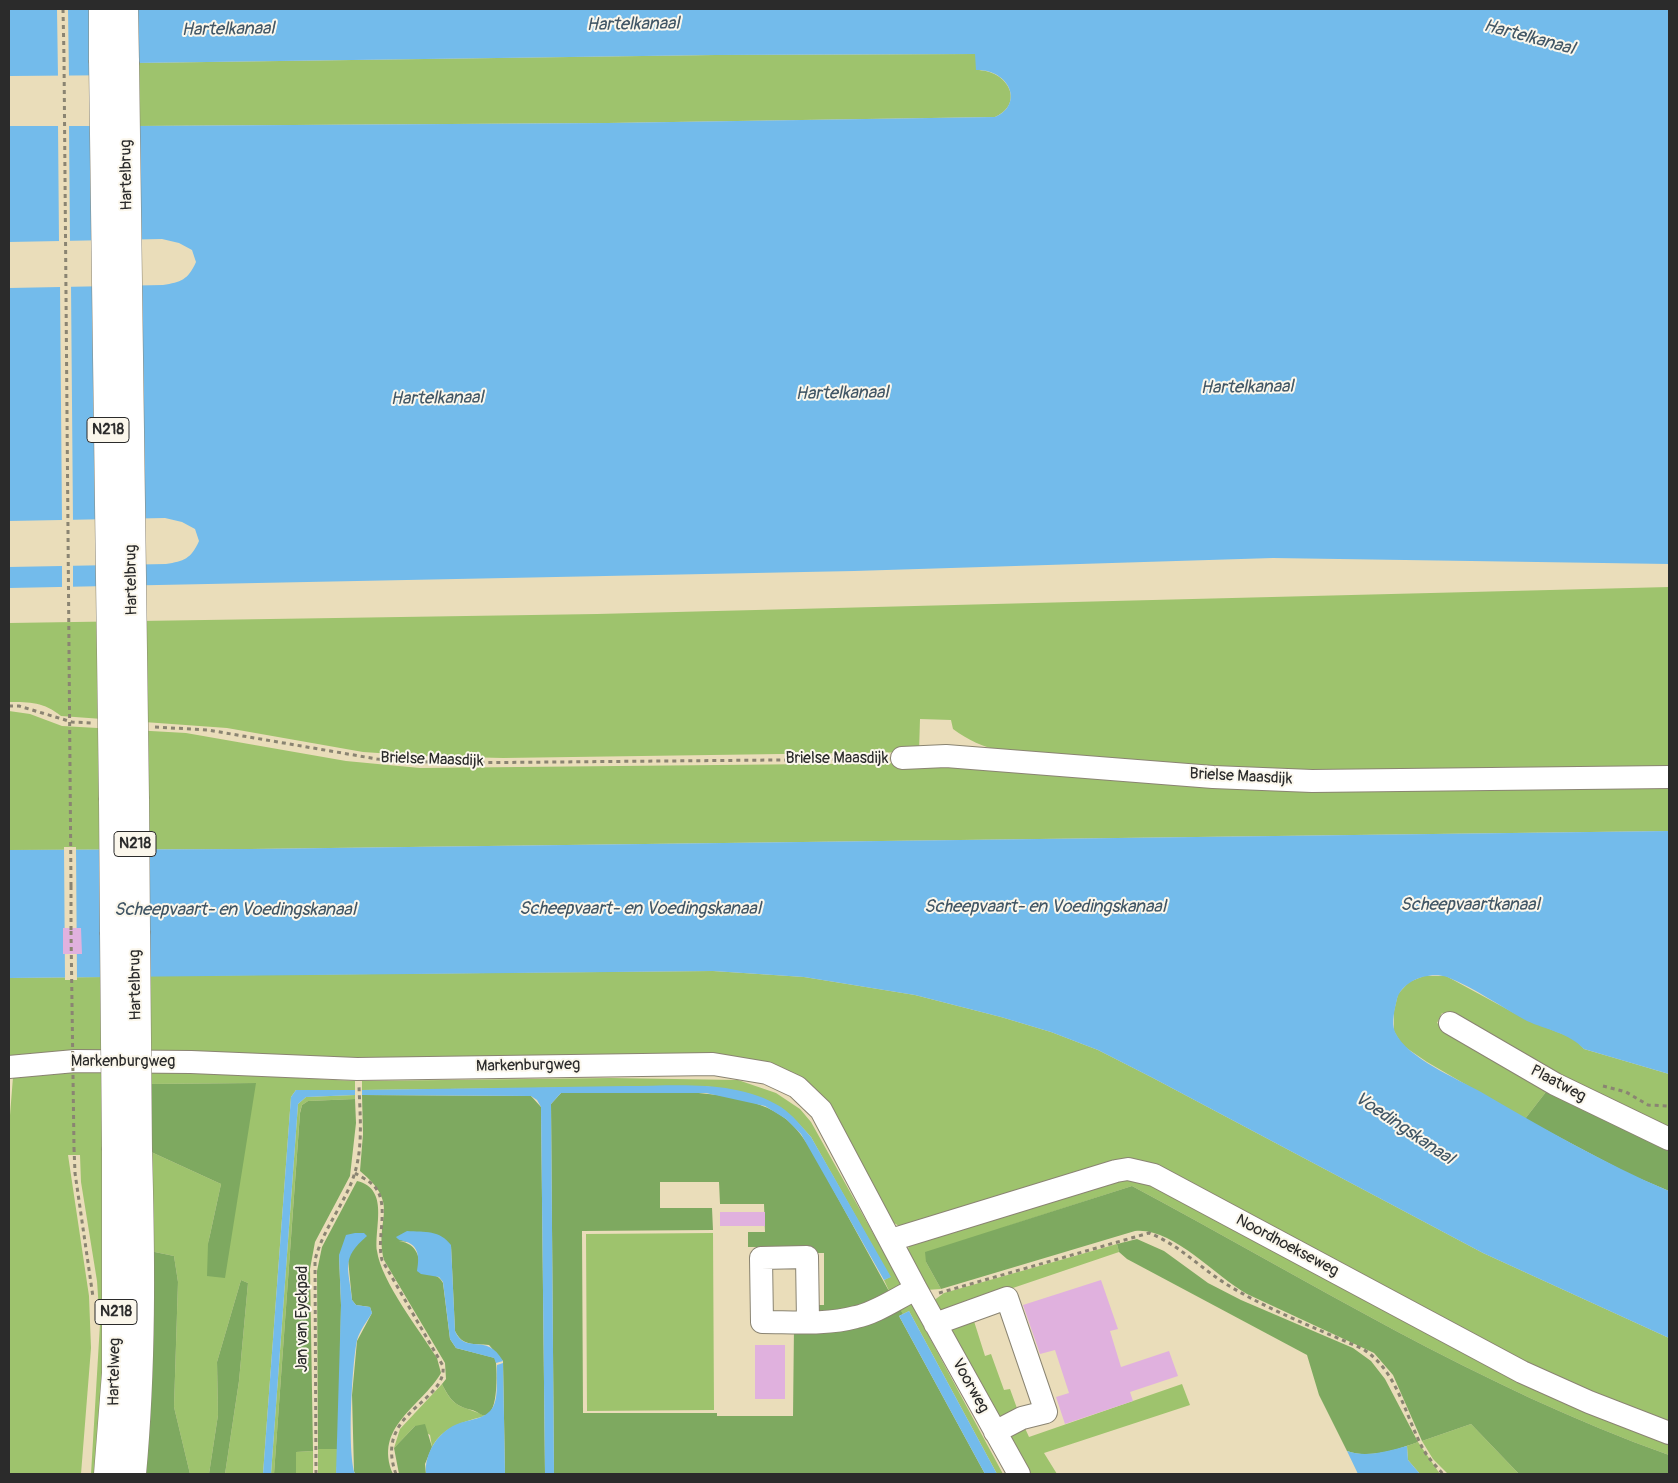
<!DOCTYPE html>
<style>
body{margin:0}
#map{position:relative;width:1678px;height:1483px;overflow:hidden;background:#eaddba;font-family:Pangolin,sans-serif}
canvas{display:block}
.frame{position:absolute;inset:0;border:10px solid #2b2b2b;pointer-events:none}
</style>
<div id="map">
<canvas width="1678" height="1483"></canvas>
<div class="frame"></div>
</div>
<script>
const context = document.querySelector('canvas').getContext('2d');
context.lineJoin = 'round';
function paint(path, color) {
  context.fillStyle = color;
  context.fill(path, 'evenodd');
}
function stroke(path, color, width, dash) {
  context.strokeStyle = color;
  context.lineWidth = width;
  context.lineCap = dash ? 'butt' : 'round';
  context.setLineDash(dash || []);
  context.stroke(path);
}
function label(font, color, halo, rows, align = 'center') {
  context.font = font + ' Pangolin,sans-serif';
  context.lineWidth = 4;
  context.setLineDash([]);
  context.textBaseline = 'middle';
  context.strokeStyle = halo;
  context.fillStyle = color;
  for (const [text, x, y, turn = 0] of rows) {
    context.save();
    context.translate(x, y);
    context.rotate((+turn || 0) * Math.PI / 180);
    context.textAlign = isNaN(turn) ? turn : align;
    if (halo) context.strokeText(text, 0, 0);
    context.fillText(text, 0, 0);
    context.restore();
  }
}
paint(new Path2D(`
 M976 54V70C1009 70 1025 104 995 117L608 123 135 126 134 63 715 55Z
 M1669 587V770L1277 773 1002 751C983 747 968 740 953 729L951 720 920 719 919 752 503 758 423 756 363 752 227 728 61 716C44 702 30 702 9 702V623L597 614Z
 M9 711 30 714 62 726 186 733 346 761 420 768 917 763 1669 784V831L251 849 9 850Z
 M713 971 804 977 915 995 1001 1017 1051 1032 1098 1050 1153 1078 1483 1253 1669 1338V1429L1624 1413 1150 1168 899 1226 889 1220 867 1184 773 1069 147 1052 146 976Z
 M1424 976H1446L1527 1020 1575 1039 1584 1049 1669 1074V1135L1525 1062 1442 1013 1437 1023 1549 1088 1525 1119 1427 1062 1402 1045 1394 1031V1011L1398 994 1409 982Z
 M104 977 106 1053 9 1059V978Z
 M105 1070V1325L97 1474H91L100 1324 97 1281 81 1182 80 1155H68L89 1296 91 1348 81 1474H9V1128L13 1077Z
 M147 1070 355 1081V1090H296L291 1097 263 1474H225L239 1381 248 1283 241 1280 217 1362 218 1415 209 1474H190L174 1407 178 1282 174 1256 150 1251 149 1151 221 1184 208 1244 255 1083 148 1084Z
 M611 1078 738 1080 776 1093 800 1109 811 1122 902 1285 890 1293 884 1280 890 1277 811 1137C779 1099 752 1093 704 1086L362 1090V1081Z
 M355 1095V1099L308 1101 302 1105 300 1112 274 1474H271L298 1104 306 1097Z
 M1147 1177 1669 1438V1455C1480 1388 1308 1280 1132 1186L1008 1226 926 1262 941 1289 926 1290 907 1252 909 1246 1100 1180Z
 M713 1233 714 1410 587 1411 586 1234Z
 M1117 1244 1119 1252 945 1311 939 1310 933 1301 944 1293Z
 M911 1303 1003 1474H997L909 1311 903 1314 896 1304Z
 M973 1318 985 1356 991 1354 1004 1390 1010 1389 1018 1411 999 1420 952 1334 951 1329Z
 M442 1384C455 1411 461 1404 485 1416 465 1421 442 1427 432 1447L430 1435 415 1426 394 1448 400 1429Z
 M1182 1384 1190 1405 1044 1453 1057 1474H1027L1009 1435 1024 1426 1029 1437Z
 M1471 1424 1519 1474H1448L1433 1459 1422 1441Z
 M1418 1442 1440 1474H1420L1408 1460 1407 1446Z
 M318 1449H339L336 1474H318Z
 M313 1451V1474H296V1452Z`), '#9ec36d');
paint(new Path2D(`
 M256 1083 225 1278 207 1276 208 1244 221 1184 149 1151 148 1084Z
 M1549 1088 1669 1148V1191L1629 1174 1525 1119Z
 M561 1093C620 1093 740 1081 786 1119 797 1128 805 1140 812 1151L890 1293 865 1306 819 1313 812 1305H824V1253H804L803 1247H748V1232H765L764 1204H720L719 1182H660V1208H712L713 1230 582 1231 583 1413H717V1416H793L794 1326 896 1303 903 1314 899 1316 985 1474H554L551 1104Z
 M362 1095 531 1096 541 1107 545 1474H505L503 1361 489 1345C474 1344 462 1346 455 1331L451 1246 399 1241C418 1244 419 1257 422 1274 431 1274 438 1274 443 1283L450 1339 456 1348 495 1358 496 1363C497 1374 498 1410 487 1415 482 1417 477 1411 472 1410 455 1406 450 1400 442 1384L446 1379 445 1363 384 1260C374 1217 402 1206 360 1171L363 1134Z
 M355 1099 356 1123 350 1176 315 1242 310 1269 313 1451 296 1452V1474H274L300 1113 302 1105 308 1101Z
 M357 1181C390 1189 374 1227 377 1251 381 1281 420 1331 437 1358L441 1373C421 1407 373 1427 393 1474H355L354 1471 352 1395 357 1341 372 1313 370 1307 356 1305 352 1300 348 1259 352 1249 339 1255 341 1305 339 1449H318L317 1271 322 1247Z
 M1132 1186C1308 1280 1480 1388 1669 1455V1474H1519L1471 1424 1422 1441 1393 1375 1374 1353 1247 1294C1214 1275 1172 1227 1135 1231L941 1289 926 1262 925 1252Z
 M1137 1239 1164 1251 1208 1283 1241 1300 1353 1348 1371 1361 1385 1379 1418 1442C1396 1450 1370 1459 1347 1451L1319 1395 1307 1355 1127 1259 1119 1252 1117 1244Z
 M150 1251 174 1256 178 1282 174 1407 190 1474H142Z
 M241 1280 248 1283 239 1381 225 1474H209L218 1415 217 1362Z
 M425 1424 432 1447 425 1464 426 1474H399L394 1448 415 1426Z`), '#7ea960');
paint(new Path2D(`
 M9 9H1669V564L1273 558 854 571 9 588V567L166 564C184 561 191 559 199 541L195 529 182 522 165 518 9 521V288L163 285C181 282 188 280 196 262L192 250 179 243 162 239 9 242V126H135L134 75 9 76ZM975 54 976 70C1009 69 1025 104 995 117L608 123 136 126 135 63 715 55Z
 M1669 831V1074L1584 1049C1569 1033 1547 1030 1527 1021 1501 1007 1475 988 1447 977 1430 971 1402 980 1397 999 1395 1008 1391 1023 1395 1032 1407 1058 1456 1078 1481 1092 1543 1128 1603 1163 1669 1191V1338L1483 1253 1153 1078 1098 1050 1051 1032 1001 1017 915 995 804 977 713 971 9 978V850L251 849Z
 M626 1086C677 1086 736 1079 781 1107 793 1115 802 1127 811 1137L891 1277 884 1280 801 1134 786 1119 765 1106 706 1093H561L551 1104 554 1474H545L541 1107 537 1100 531 1096 362 1095V1090Z
 M296 1090H355V1095L306 1097 298 1104 271 1474H263L291 1097Z
 M407 1231C425 1232 440 1230 451 1245L455 1331C466 1356 486 1331 503 1361L496 1363 494 1358 456 1348 450 1339 443 1282 439 1277 421 1274 417 1271C419 1260 420 1247 407 1242 402 1240 400 1242 396 1237Z
 M355 1233H364L367 1236C340 1259 349 1268 352 1300L356 1305 370 1307 372 1313C367 1321 360 1330 357 1340 352 1364 347 1452 355 1474H336L341 1305 339 1255 346 1235Z
 M909 1311 997 1474H985L899 1316Z
 M503 1363 505 1474H426C424 1453 439 1430 460 1423 472 1419 486 1419 493 1407 499 1397 496 1376 497 1365Z
 M1407 1446 1408 1460 1420 1474H1358L1347 1451C1366 1458 1388 1451 1407 1446Z`), '#73bbeb');
paint(new Path2D(`
 M57 9H68L69 78H58Z
 M58 124H69L70 243H59Z
 M60 284H71L73 522 62 523Z
 M62 564H73V589L62 590Z
 M64 847H76L77 980H65Z`), '#eaddba');
paint(new Path2D(`
 M63 928H81L82 954H63Z
 M720 1212H765V1226H720Z
 M1101 1280 1118 1329 1110 1331 1121 1367 1169 1351 1178 1376 1130 1392 1133 1401 1065 1424 1056 1397 1069 1393 1055 1350 1040 1354 1023 1305Z
 M755 1345H785V1399H755Z`), '#e0b1de');
const minor = new Path2D(`
 M902 758 946 756 1213 777 1312 781 1669 777
 M1450 1023 1555 1084 1669 1139
 M9 1067 75 1061 191 1062 357 1069 713 1064 767 1073 797 1087 821 1110 916 1289 1019 1474
 M891 1240 1116 1171 1128 1169 1154 1175 1522 1372 1589 1402 1669 1433
 M808 1321 807 1257 761 1258 762 1322C793 1322 826 1325 856 1317 876 1313 897 1298 916 1289
 M935 1324 1007 1298 1046 1412 1022 1418 995 1432`);
const major = new Path2D(`
 M103 9V60
 M124 9 125 62
 M135 799 136 931
 M113 800 114 932
 M108 1474 116 1373V1150
 M132 1474C142 1366 141 1259 138 1151`);
stroke(minor, '#8a8472', 24);
stroke(major, '#8a8472', 29);
stroke(new Path2D(`
 M63 9 64 58
 M9 706H19L72 722 92 723
 M155 727 208 730 377 759 445 763 884 759
 M71 886V931
 M1603 1086 1626 1092 1648 1105 1669 1106
 M74 1148 75 1173 93 1297
 M355 1173C361 1177 370 1181 375 1187 390 1206 376 1238 382 1260L443 1366C447 1403 373 1412 396 1474
 M939 1293 1149 1233C1180 1245 1202 1270 1231 1287 1273 1312 1318 1329 1363 1349 1397 1371 1404 1412 1422 1447 1427 1457 1436 1466 1443 1474
 M316 1474 315 1260C323 1228 347 1201 355 1172 363 1146 360 1114 359 1087`), '#8a8472', 3, [4, 4]);
stroke(minor, '#fff', 22);
stroke(major, '#fff', 28);
const majorBridge = new Path2D(`
 M103 60 113 800
 M125 62 135 799
 M136 931 138 1151
 M114 932 116 1150`);
stroke(majorBridge, '#8a8472', 29, []);
stroke(new Path2D(`
 M64 58 71 886
 M71 931 74 1148`), '#8a8472', 3, [4, 4]);
stroke(majorBridge, '#fff', 28);
for (const [x, y, w] of [
 [108,430,42],
 [135,844,42],
 [116,1312,42]
]) {
  const box = new Path2D();
  box.roundRect(x - w / 2, y - 12.5, w, 25, 4);
  context.fillStyle = '#fbf7ec';
  context.fill(box);
  stroke(box, '#2b2b2b', 1);
}
label('bold 15px', '#2b2b2b', null, [
 ["N218",108,430],
 ["N218",135,844],
 ["N218",116,1312]
]);
label('16px', '#2b2b2b', '#fbf7ec', [
 ["Hartelbrug",127,175,-91],
 ["Hartelbrug",132,580,-91],
 ["Brielse Maasdijk",837,759],
 ["Brielse Maasdijk",432,760,2],
 ["Brielse Maasdijk",1241,777,3],
 ["Hartelbrug",136,985,-91],
 ["Markenburgweg",123,1062],
 ["Markenburgweg",528,1066,-1],
 ["Plaatweg",1558,1084,28],
 ["Noordhoekseweg",1287,1246,28],
 ["Jan van Eyckpad",303,1319,-90],
 ["Hartelweg",115,1372,-89],
 ["Voorweg",970,1386,61]
]);
label('italic 18px', '#415665', '#fbf7ec', [
 ["Hartelkanaal",633,25,-1],
 ["Hartelkanaal",228,30,-1],
 ["Hartelkanaal",1529,38,15],
 ["Hartelkanaal",1247,388,-1],
 ["Hartelkanaal",842,394,-1],
 ["Hartelkanaal",437,399,-1],
 ["Scheepvaartkanaal",1470,905],
 ["Scheepvaart- en Voedingskanaal",1045,907],
 ["Scheepvaart- en Voedingskanaal",640,909],
 ["Scheepvaart- en Voedingskanaal",235,910],
 ["Voedingskanaal",1404,1129,34]
]);
</script>
